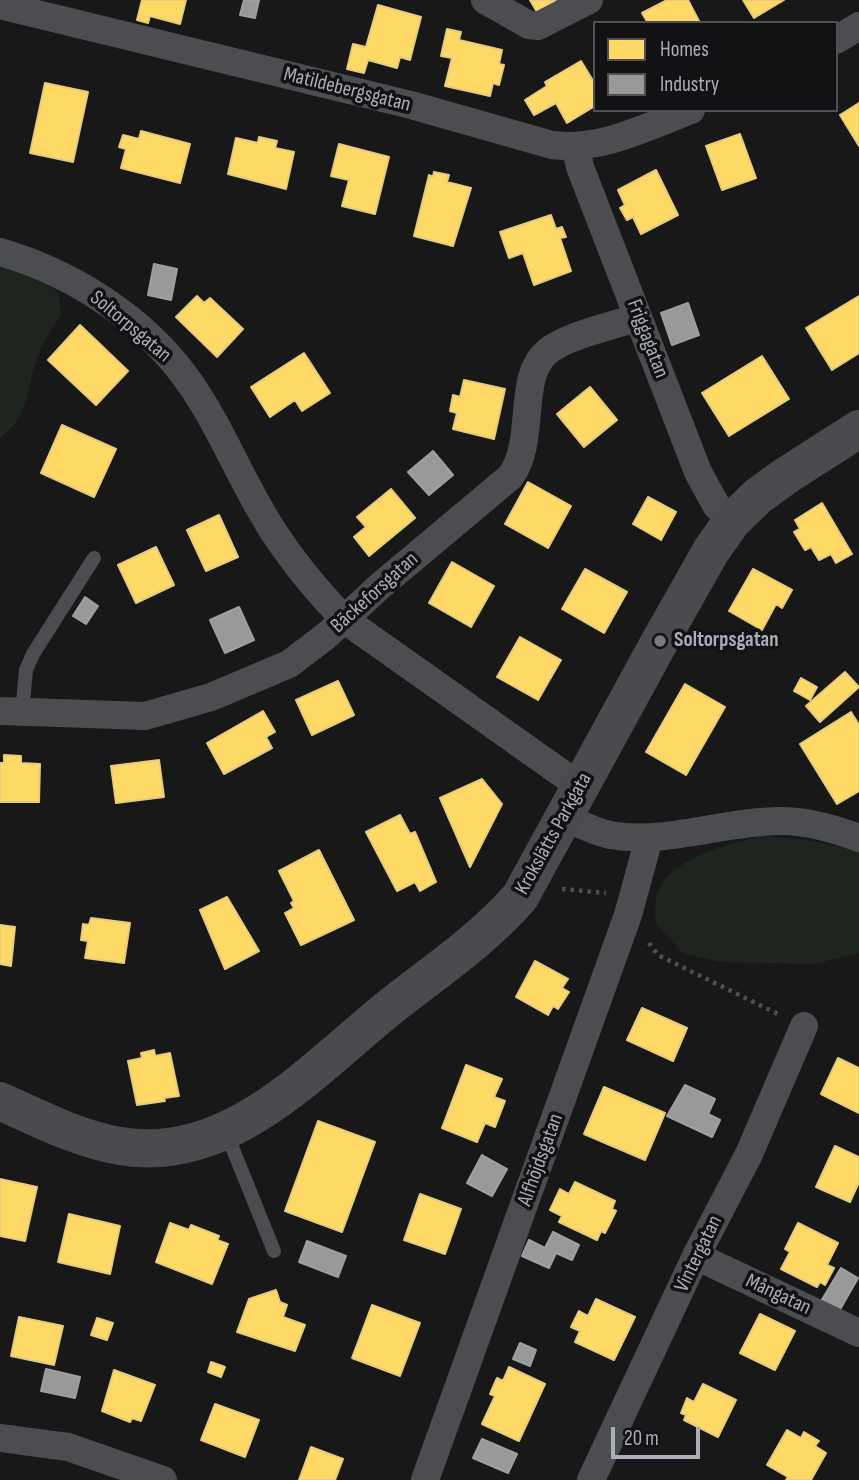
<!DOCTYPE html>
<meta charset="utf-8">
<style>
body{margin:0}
#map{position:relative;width:859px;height:1480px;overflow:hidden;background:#181818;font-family:"Sofia Sans Condensed",sans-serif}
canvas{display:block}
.legend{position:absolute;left:593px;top:21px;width:245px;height:91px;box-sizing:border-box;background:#121214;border:2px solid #4e5056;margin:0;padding:9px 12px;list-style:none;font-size:21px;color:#a9aeb9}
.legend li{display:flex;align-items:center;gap:14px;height:35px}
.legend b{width:35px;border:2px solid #4e5056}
.scale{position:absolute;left:611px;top:1427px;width:89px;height:32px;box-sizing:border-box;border:4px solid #a9aeb9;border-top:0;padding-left:9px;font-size:21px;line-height:24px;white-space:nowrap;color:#a9aeb9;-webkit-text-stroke:5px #121214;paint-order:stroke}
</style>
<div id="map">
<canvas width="859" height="1480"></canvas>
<ul class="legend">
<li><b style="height:19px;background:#ffd966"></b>Homes</li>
<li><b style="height:19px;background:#999"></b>Industry</li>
</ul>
<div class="scale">20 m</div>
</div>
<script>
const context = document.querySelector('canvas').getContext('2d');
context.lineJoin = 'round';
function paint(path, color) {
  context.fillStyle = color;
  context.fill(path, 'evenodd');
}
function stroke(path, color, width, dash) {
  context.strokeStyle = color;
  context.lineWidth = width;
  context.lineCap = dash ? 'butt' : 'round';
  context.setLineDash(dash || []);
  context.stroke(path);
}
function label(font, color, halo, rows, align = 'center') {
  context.font = font + ' "Sofia Sans Condensed",sans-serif';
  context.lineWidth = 7;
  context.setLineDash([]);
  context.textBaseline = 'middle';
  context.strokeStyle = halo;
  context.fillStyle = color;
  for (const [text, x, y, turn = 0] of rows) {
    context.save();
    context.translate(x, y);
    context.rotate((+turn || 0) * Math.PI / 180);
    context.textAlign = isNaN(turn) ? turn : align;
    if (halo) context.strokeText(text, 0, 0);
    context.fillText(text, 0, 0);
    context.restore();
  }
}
paint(new Path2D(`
 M0 265 47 284 59 294 61 316C49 331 41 346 35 365 25 395 28 417 0 438Z
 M763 836 807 840 859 851V953L814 964 720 962 683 953 655 923C656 914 654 898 658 890 677 855 729 844 763 836Z`), '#1e251f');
const homes = new Path2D(`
 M142 0H186L180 24 150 16 148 23 137 20Z
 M530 0H556L537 12Z
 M667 0H688L700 23H648L642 13Z
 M743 0H784L754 18Z
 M378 5 421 17 410 60 400 57 397 68 368 60 364 73 347 69 353 44 366 47Z
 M447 29 461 32 459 40 502 50 499 64 504 65 499 85 493 83 490 96 445 86 452 58 441 56Z
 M581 61 595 84V106L567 123 556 103 534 115 525 100 547 86 545 82Z
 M45 83 88 92 73 162 30 153Z
 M859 103V146L840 115Z
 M141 131 190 144 180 183 121 168 126 149 119 147 123 135 139 139Z
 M740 134 756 178 722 190 706 146Z
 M259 137 277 141 275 148 294 152 286 189 228 174 236 138 258 143Z
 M339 144 389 157 375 214 342 206 349 180 331 176Z
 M656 170 678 215 641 234 633 217 627 220 620 208 625 205 618 190Z
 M434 172 449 175 447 182 471 188 453 246 414 236 429 175 433 177Z
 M551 215 556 229 562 227 566 237 560 238 571 271 534 285 523 253 509 258 500 232Z
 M197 296 204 303 210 298 243 329 217 357 176 317Z
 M859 296V353L832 370 806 328Z
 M80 325 128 371 96 405 48 360Z
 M304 353 330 393 302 411 295 400 270 417 251 387Z
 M762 356 789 399 729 436 702 393Z
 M464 380 505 389 494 439 453 429 457 413 450 411 453 395 460 397Z
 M590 387 617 420 584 447 557 414Z
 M62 425 116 449 94 497 41 473Z
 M528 482 571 506 548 548 505 524Z
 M391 489 415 518 369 556 354 537 366 527 357 517Z
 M648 497 676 512 661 540 633 524Z
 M822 503 852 554 836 563 831 554 819 560 811 547 805 550 794 532 800 529 795 520Z
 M219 515 238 557 206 571 187 530Z
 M156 547 174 585 136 603 118 565Z
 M452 562 494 586 471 627 429 603Z
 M585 569 627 592 604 633 562 609Z
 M753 569 792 590 782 608 776 604 762 630 729 611Z
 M520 637 561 660 538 700 497 677Z
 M845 672 859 687 820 722 806 706Z
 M801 678 817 687 810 700 794 691Z
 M338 681 354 715 312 735 296 700Z
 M685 684 725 707 686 775 646 752Z
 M263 711 275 732 266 737 272 748 224 774 207 743Z
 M851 712 859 725V791L837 804 800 744Z
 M4 755 21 756V763L40 764 39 802H0V763H4Z
 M159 760 164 797 116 803 111 766Z
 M482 779 502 804 470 867 440 798Z
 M400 815 410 834 415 832 436 882 420 891 415 882 397 891 366 832Z
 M319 850 354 920 301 945 285 913 294 908 291 903 294 901 279 871Z
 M227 897 259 951 225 969 200 910Z
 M91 918 130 923 124 963 85 958 88 941 81 940 83 924 89 925Z
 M0 925 15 927 11 966 0 964Z
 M535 961 568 979 562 988 569 992 558 1009 553 1006 548 1015 516 997Z
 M642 1008 687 1028 673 1061 627 1040Z
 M154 1050 155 1056 170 1053 179 1096 164 1098 165 1101 137 1105 128 1061 142 1058 141 1053Z
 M838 1058 859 1068V1113L821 1094Z
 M466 1065 502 1079 494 1097 505 1101 495 1127 485 1123 477 1142 442 1128Z
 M604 1087 665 1113 645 1160 584 1134Z
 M318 1121 375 1142 342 1232 285 1211Z
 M835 1146 859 1157V1182L850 1202 816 1187Z
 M0 1179 37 1187 25 1241 0 1236Z
 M575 1182 615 1201 612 1209 616 1211 605 1233 601 1231 597 1240 559 1222 562 1216 550 1210 560 1189 569 1194Z
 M420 1194 461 1209 445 1254 404 1240Z
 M69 1214 120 1226 110 1274 58 1262Z
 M170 1223 189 1230 191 1225 219 1236 217 1240 228 1244 212 1284 156 1262Z
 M798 1223 838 1243 827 1265 834 1268 825 1285 820 1282 817 1287 781 1269 790 1252 785 1249Z
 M276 1290 280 1302 287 1305 283 1317 305 1325 295 1351 237 1332 249 1299Z
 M596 1299 635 1317 614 1360 575 1342 580 1331 571 1327 579 1311 588 1316Z
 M372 1305 420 1323 400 1376 352 1358Z
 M760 1314 795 1331 775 1370 740 1353Z
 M19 1317 63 1326 54 1365 11 1356Z
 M97 1318 113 1323 107 1340 91 1335Z
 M211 1362 225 1367 221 1377 208 1372Z
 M509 1367 545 1384 519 1441 482 1424 495 1396 490 1394 497 1378 503 1381Z
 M114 1370 155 1385 141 1421 132 1418 130 1422 102 1411Z
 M703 1384 736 1400 718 1437 684 1420 686 1415 681 1413 687 1398 694 1402Z
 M215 1404 259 1420 245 1457 201 1440Z
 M787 1430 801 1438 804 1432 819 1441 815 1446 826 1453 811 1480H786L788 1477 767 1465Z
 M311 1447 343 1459 335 1480H299Z`);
paint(homes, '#ffd966');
stroke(homes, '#e5cc7f', 2);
const industry = new Path2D(`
 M244 0H259L255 18 240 15Z
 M154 264 177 269 171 300 148 295Z
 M688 303 699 335 672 345 661 313Z
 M433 451 453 475 429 495 408 472Z
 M85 597 98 606 86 624 73 616Z
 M239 607 254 640 225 653 210 620Z
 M685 1085 715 1099 708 1114 720 1120 712 1137 667 1116Z
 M482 1155 507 1169 492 1196 467 1183Z
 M553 1232 579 1245 572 1260 556 1253 549 1268 522 1256 529 1240 545 1248Z
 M307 1241 346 1256 338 1277 299 1262Z
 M841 1268 858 1278 838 1313 820 1303Z
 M520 1343 536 1350 530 1366 513 1359Z
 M46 1369 80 1377 75 1398 41 1391Z
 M482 1439 517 1454 508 1473 473 1458Z`);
paint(industry, '#999');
stroke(industry, '#9e9fa3', 2);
stroke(new Path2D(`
 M562 889 606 893
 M649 943 658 955 778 1014`), '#4e4f53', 4.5, [3.5, 5]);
stroke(new Path2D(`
 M22 713 26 670 33 654 94 558
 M226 1132 274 1251`), '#4c4d51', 14);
stroke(new Path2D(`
 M485 0 529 25 538 26 589 0
 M0 5 411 105 552 145C600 151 647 127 691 110
 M836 40 859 26
 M576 148 580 167 698 472 716 505 732 521
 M0 252C72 273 143 318 187 379 223 429 243 487 277 537 297 567 320 594 345 620L581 787
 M0 711 145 716 211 697 289 664 326 636 380 586 510 477C537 442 516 376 548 351 568 335 613 326 638 317
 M565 818C579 823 595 832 610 835 667 845 723 821 781 821 807 821 835 829 859 838
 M696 1256 859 1333
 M0 1438 68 1447 163 1480
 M425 1480 628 915 649 838
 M591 1480 696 1256 749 1154 804 1026`), '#4c4d51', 28);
stroke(new Path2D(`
 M0 1101C38 1118 78 1139 120 1146 224 1164 305 1078 378 1017 426 977 478 945 520 897L660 641 711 551 732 521 758 496 787 475 859 429`), '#4b4b4f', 38);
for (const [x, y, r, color] of [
 [660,641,7,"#767a81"]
]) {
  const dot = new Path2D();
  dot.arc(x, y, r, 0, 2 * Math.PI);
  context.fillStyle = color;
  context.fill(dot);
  stroke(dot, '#121214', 2.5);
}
label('21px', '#a9aeb9', '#121214', [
 ["Matildebergsgatan",347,90,14],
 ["Soltorpsgatan",130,327,40],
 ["Friggagatan",647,339,69],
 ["Bäckeforsgatan",375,593,-42],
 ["Krokslätts Parkgata",554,834,-61],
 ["Alfhöjdsgatan",541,1160,-70],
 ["Vintergatan",699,1254,-64],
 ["Mångatan",778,1295,25]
]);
label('bold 21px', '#a9aeb9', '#121214', [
 ["Soltorpsgatan",674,641]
], 'left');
</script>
